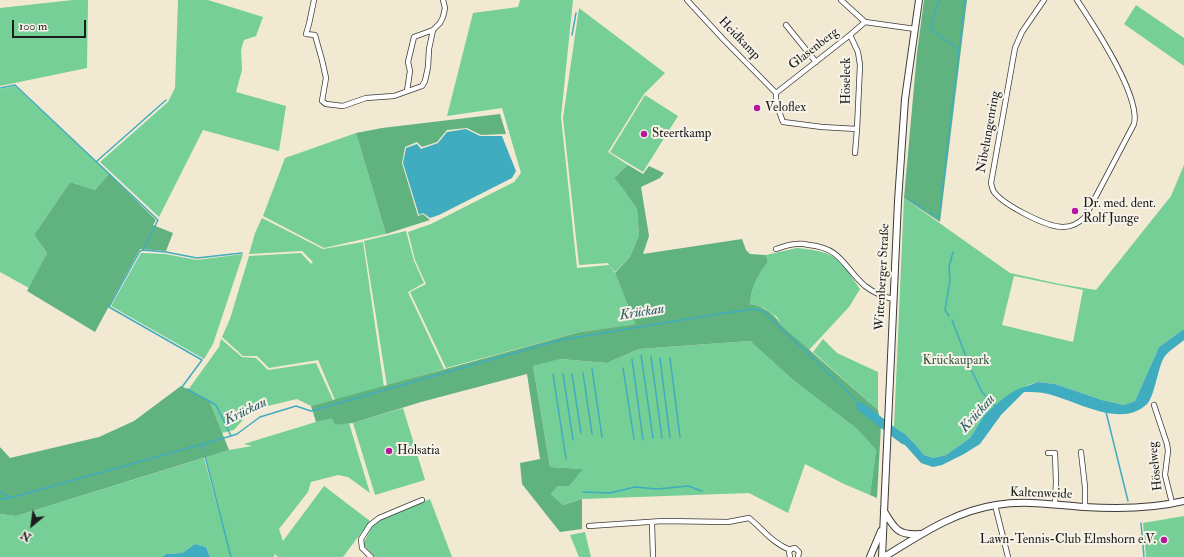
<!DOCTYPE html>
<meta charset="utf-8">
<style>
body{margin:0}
#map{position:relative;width:1184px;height:557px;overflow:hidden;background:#f2e9d2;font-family:"IM FELL Double Pica",serif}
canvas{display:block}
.north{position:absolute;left:12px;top:505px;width:40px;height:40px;-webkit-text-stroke:3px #f7f3e8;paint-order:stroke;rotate:209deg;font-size:11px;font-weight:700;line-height:16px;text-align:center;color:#1c1c1c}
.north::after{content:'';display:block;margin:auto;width:14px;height:18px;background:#1c1c1c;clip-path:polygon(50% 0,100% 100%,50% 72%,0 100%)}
.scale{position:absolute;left:12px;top:20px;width:74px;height:18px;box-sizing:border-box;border:2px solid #1c1c1c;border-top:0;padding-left:5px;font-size:12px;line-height:14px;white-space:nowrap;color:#1c1c1c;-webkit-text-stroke:3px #f7f3e8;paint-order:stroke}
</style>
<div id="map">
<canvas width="1184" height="557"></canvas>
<div class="north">N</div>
<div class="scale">100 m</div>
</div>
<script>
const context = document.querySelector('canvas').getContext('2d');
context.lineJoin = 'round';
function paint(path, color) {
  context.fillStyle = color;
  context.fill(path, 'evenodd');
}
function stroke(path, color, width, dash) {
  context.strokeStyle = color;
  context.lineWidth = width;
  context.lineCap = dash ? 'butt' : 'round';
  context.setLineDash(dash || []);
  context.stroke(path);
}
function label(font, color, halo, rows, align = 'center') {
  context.font = font + ' "IM FELL Double Pica",serif';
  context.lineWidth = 4;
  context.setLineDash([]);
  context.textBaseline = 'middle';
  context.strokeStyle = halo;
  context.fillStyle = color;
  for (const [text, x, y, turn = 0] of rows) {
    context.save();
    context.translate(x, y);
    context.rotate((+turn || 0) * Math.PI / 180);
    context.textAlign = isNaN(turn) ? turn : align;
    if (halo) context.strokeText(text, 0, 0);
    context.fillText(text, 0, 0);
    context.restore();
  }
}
paint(new Path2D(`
 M73 0H88L87 68 0 86V8Z
 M178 0H208L263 17 256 36 244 40 241 50 242 70 236 92 286 106 279 151 203 130 159 217 100 162 168 102 175 88Z
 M520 0H573L561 117 577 268 609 265 608 263 579 265 563 118 579 8 665 73 644 94 608 152 628 165 614 178 623 189 637 209 639 235 630 257 615 272 609 265 615 273 637 324 580 332 446 368 410 292 426 284 415 260 408 232 431 224 514 182 521 173 502 108 447 116 473 13 518 7Z
 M1136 5 1184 38V66L1124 24Z
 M15 86 109 174 95 190 70 182 34 235 47 253 29 288 0 272V89Z
 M645 95 678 116 643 172 610 152Z
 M356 133 386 234 324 248 263 216 285 158Z
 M1184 165V329L1159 347 1135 401 1124 405 1102 400 1055 384 1038 382 1028 385 985 414 970 438 946 455 933 458 924 455 915 444 904 433 894 428 904 198 1010 273 1060 284 1096 290 1171 196ZM1014 276 1083 290 1073 342 1002 325Z
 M262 218 323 249 363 242 384 387 335 400 318 360 269 368 257 356H243L222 337 230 319 249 256 301 253 311 264 313 262 302 251 249 254 255 233Z
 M406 231 414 261 424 283 408 292 444 369 387 386 364 241Z
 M797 248C806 249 816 250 825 253 841 258 851 276 860 289L849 307 809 350 781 325 777 317 764 308 750 304C753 284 755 278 768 262L766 255Z
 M141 253 165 254 197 260 243 254 213 344 204 359 111 306Z
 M221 339 242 357 256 358 268 370 316 363 333 400 311 406 297 399 259 408 248 414 234 430 222 433 209 400 188 390 219 347Z
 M823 339 837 353 878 372V410L813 352Z
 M750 341 793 380 857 429 876 450 870 495 844 484 805 464 788 513 749 493 582 499 563 505 551 494 558 486 582 469 550 467 533 366 559 359 607 363 639 349Z
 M403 408 425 480 375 495 353 423Z
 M332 417 335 425 349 423 370 493 348 477 338 475 311 482 308 492 279 529 283 541 324 486 370 521 343 557H278L274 554V557H210L206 547 195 544 182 553 166 554 162 557H0V514L16 516 204 458 225 535 206 457 229 450 252 446 244 444Z
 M430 499 452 557H375L363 544 372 527 380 520Z
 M1184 516V557H1146L1143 523Z
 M585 532 591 557H579L570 535Z`), '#76cf96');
paint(new Path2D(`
 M924 0H967L940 222 904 198 917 53Z
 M500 114 506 134 481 135 467 128 447 130 437 142 422 147 417 142 405 147 402 163 418 216 423 214 430 220 386 234 356 133 382 128Z
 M628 165 643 174 649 166 664 173 660 178 641 187 649 236 643 254 742 239 746 250 750 254 766 255 768 262C756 277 752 286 750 304 764 307 774 313 781 325L878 410 881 426 877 498 870 495 876 450 857 429 793 380 750 341 639 349 607 363 560 359 533 366 550 467 583 469 569 486H558L551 494 563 505 582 499V529L560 532 522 484 520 463 540 459 527 374 421 402 353 423 335 425 332 418 316 422 311 406 580 332 636 324 615 273 630 257 639 235 637 209 623 189 614 178Z
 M109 174 156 220 153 225 173 233 166 251 140 249 95 332 27 291 47 253 34 235 70 182 95 190Z
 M181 386 209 400 229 450 16 516 0 514V447L10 458 99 437 134 421Z`), '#60b27f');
paint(new Path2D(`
 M466 129 480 136H502L516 171 512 178 439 215 430 218 423 213 419 215 403 163 406 148 417 144 421 149 438 143 447 132Z
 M1184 329V340C1178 345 1170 350 1165 356 1158 365 1155 396 1147 404 1121 429 1077 401 1048 394 1040 392 1032 392 1024 392L1001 415 980 444 964 454 942 465 933 467 921 463 905 445 894 438V428L904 433 915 444 924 455 933 458 946 455 970 438 985 414 1005 397 1016 390 1038 382 1055 384 1102 400 1124 405 1135 401 1159 347Z
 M195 544 206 547 210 557H162L166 554 182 553Z`), '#40acbf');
stroke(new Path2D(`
 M939 0 930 29 959 50
 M572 35 576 13
 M0 88 15 85 158 220 143 250 140 251 109 307 202 360 182 387
 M97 161 166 100
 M910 200 925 210
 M930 212 939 218 965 0
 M143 250 166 252 197 258 242 253
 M949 316 945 310 950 280 949 267 953 252
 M952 320 970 367 982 392 996 407
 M641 355 653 438
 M651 356 662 438
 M660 358 670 438
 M670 358 680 437
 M632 359 643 440
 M623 368 634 439
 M592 369 602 437
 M583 373 592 434
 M553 374 566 459
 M563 374 573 440
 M572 374 581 433
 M187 389 216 405 231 436
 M1106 412 1128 501
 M202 444 203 450
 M205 456 231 557
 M0 491 10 498 231 436 237 434 260 417 296 406 311 411 560 340 725 313 754 309 763 311 845 389 861 407
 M583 492 610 493 635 487 657 489 688 486 702 491
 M0 499 10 498
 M1141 523 1144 557`), '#40acbf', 1.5);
stroke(new Path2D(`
 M861 407 904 440`), '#40acbf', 9);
const minor = new Path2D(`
 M314 0 309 24 306 34 315 35 322 60 326 78 322 101 326 104 343 106 366 98 394 96 422 86 425 81 428 67 429 49 433 30 440 23 443 17 445 8 443 0
 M687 0 723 39 776 93
 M841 0 865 22 915 29
 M1044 0 1022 32 1015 48 991 183C992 186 992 189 994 192 1004 205 1046 227 1063 227 1071 227 1079 223 1085 217L1134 124C1141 96 1093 24 1077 0
 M786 25 816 62
 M850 35 858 52 860 65 857 129 855 153
 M407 91 410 71 408 62 414 37 433 30
 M776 93 850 35 865 22
 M776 93V103L783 122 822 127 857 129
 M776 249C782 247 790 244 797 244 801 243 805 244 809 245 842 248 844 268 865 286 873 292 884 297 893 299
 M1154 405 1167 444 1168 451 1165 475 1172 503
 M1081 452 1085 487V507
 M1048 453H1055L1056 482 1055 504
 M995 505 1008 557
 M652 523 653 557
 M589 526 663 521 728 522 749 518C764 530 771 542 790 550
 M371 557 362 548 361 539 370 525 379 518 422 500
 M790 557 789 552 791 549 795 548 799 552 798 557`);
const secondary = new Path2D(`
 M884 511C894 528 898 536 920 534
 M870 557 881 531
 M882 557 898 201 905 99 919 0
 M884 557C920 535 955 511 996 505 1026 500 1055 505 1084 507 1117 509 1152 509 1184 501`);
stroke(minor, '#3c3b37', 6);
stroke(secondary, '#3c3b37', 8);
stroke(minor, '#fff', 4.5);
stroke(secondary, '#fff', 6);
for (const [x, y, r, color] of [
 [757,108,4,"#b5179e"],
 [644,134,4,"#b5179e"],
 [1075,211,4,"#b5179e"],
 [389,451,4,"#b5179e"],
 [1164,540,4,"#b5179e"]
]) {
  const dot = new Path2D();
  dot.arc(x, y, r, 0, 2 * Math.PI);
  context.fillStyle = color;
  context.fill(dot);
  stroke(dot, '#f7f3e8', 1.5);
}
label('13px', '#1c1c1c', '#f7f3e8', [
 ["Heidkamp",739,39,46],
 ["Glasenberg",814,49,-38],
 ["Höseleck",847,81,-90],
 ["Nibelungenring",989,132,-80],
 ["Wittenberger Straße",883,277,-87],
 ["Höselweg",1156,466,-96],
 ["Kaltenweide",1041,494,2]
]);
label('13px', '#1c1c1c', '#f7f3e8', [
 ["Veloflex",765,108],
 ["Steertkamp",652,134],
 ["Dr. med. dent.",1083,204],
 ["Rolf Junge",1083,219],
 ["Holsatia",397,451],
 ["Lawn-Tennis-Club Elmshorn e.V.",1156,540,"right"]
], 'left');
label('13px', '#3c5b47', '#f7f3e8', [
 ["Krückaupark",956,361]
]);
label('italic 14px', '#2c5d65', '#f7f3e8', [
 ["Krückau",642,313,-9],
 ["Krückau",246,412,-26],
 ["Krückau",978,414,-48]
]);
</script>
